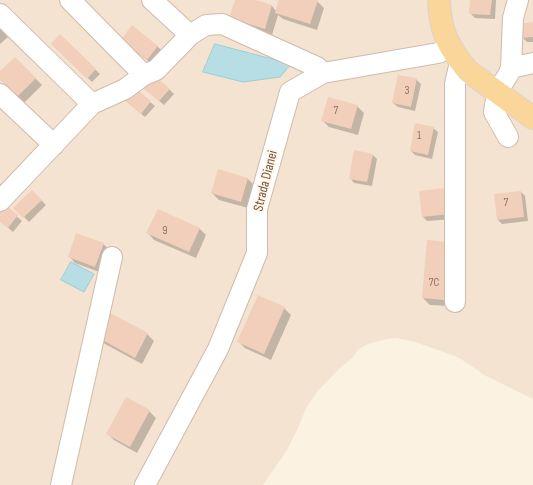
<!DOCTYPE html>
<style>
body{margin:0}
canvas{display:block;background:#fcf2e2}
</style>
<canvas width="533" height="485"></canvas>
<script>
const context = document.querySelector('canvas').getContext('2d');
context.lineJoin = 'round';
function paint(path, color) {
  context.fillStyle = color;
  context.fill(path, 'evenodd');
}
function stroke(path, color, width, dash) {
  context.strokeStyle = color;
  context.lineWidth = width;
  context.lineCap = dash ? 'butt' : 'round';
  context.setLineDash(dash || []);
  context.stroke(path);
}
function label(font, color, halo, rows, align = 'center') {
  context.font = font + ' "Sofia Sans Condensed",sans-serif';
  context.lineWidth = 4;
  context.setLineDash([]);
  context.textBaseline = 'middle';
  context.strokeStyle = halo;
  context.fillStyle = color;
  for (const [text, x, y, turn = 0] of rows) {
    context.save();
    context.translate(x, y);
    context.rotate((+turn || 0) * Math.PI / 180);
    context.textAlign = isNaN(turn) ? turn : align;
    if (halo) context.strokeText(text, 0, 0);
    context.fillText(text, 0, 0);
    context.restore();
  }
}
paint(new Path2D(`
 M0 0H533V399L486 376 461 359 452 355 415 342 396 338 386 339 368 344 359 349 353 357 337 371 317 392 306 408 299 426 287 450 263 485H0Z`), '#f3e3d0');
const water = new Path2D(`
 M215 44 291 64 280 77 243 82 203 72Z
 M71 262 94 274 84 292 61 280Z`);
paint(water, '#b7dee5');
stroke(water, '#9dced7', 1);
paint(new Path2D(`
 M236 0H252L272 6 276 11 280 0H313L317 1 324 8 317 30 283 19 278 15 272 35 237 24Z
 M471 0H496L495 19 475 18 470 13Z
 M533 23V42H527L523 38 521 24Z
 M0 29 8 37 0 44Z
 M60 36 100 74 92 82 52 44Z
 M126 44 157 46 162 51 152 64Z
 M15 58 42 85 24 103 0 78V73Z
 M416 79 421 84 415 111 398 107 393 103Z
 M169 89 174 94 164 105 150 93Z
 M150 102 155 106 145 117 131 105Z
 M357 106 364 113 358 135 329 127 322 120Z
 M433 128 438 132 432 159 415 155 411 151Z
 M373 155 377 159 372 186 354 183 350 178Z
 M247 178 254 185 248 208 219 200 212 193Z
 M32 191 46 205 29 222 15 208Z
 M521 192 525 196 528 221 502 224 498 220Z
 M450 194 453 219 427 221 423 217Z
 M3 204 22 221 13 232 0 221Z
 M200 229 206 235 196 258 154 240 148 233Z
 M447 243 450 306 430 305 423 298Z
 M103 244 110 250 102 273 75 263 69 256Z
 M284 308 291 315 271 360 245 348 238 341Z
 M110 314 147 334 154 341 142 364 105 344 98 337Z
 M149 411 156 418 137 453 114 440 108 434Z`), '#0003');
paint(new Path2D(`
 M235 0H255L272 5 265 29 229 18Z
 M279 0H318L310 24 275 13Z
 M470 0H492L490 15 469 14Z
 M533 22V37L522 38 520 24Z
 M132 25 158 46 147 60 121 40Z
 M60 34 96 69 87 79 51 44Z
 M15 57 36 78 17 97 0 80V71Z
 M398 75 417 78 411 107 392 103Z
 M155 76 170 89 159 101 144 89Z
 M136 89 151 101 141 114 125 101Z
 M328 97 358 105 351 129 321 121Z
 M415 123 434 127 428 155 410 151Z
 M354 150 373 154 367 182 349 179Z
 M218 169 248 178 241 202 211 193Z
 M446 188 449 214 422 217 419 191Z
 M32 190 42 200 23 218 13 208Z
 M521 191 524 217 497 220 494 194Z
 M3 203 18 215 8 228 0 222V207Z
 M158 209 200 228 189 252 146 233Z
 M76 233 104 243 95 267 68 257Z
 M427 240 448 242 444 300 422 298Z
 M258 295 285 307 264 354 237 342Z
 M110 313 148 333 135 358 97 337Z
 M126 397 150 410 130 447 106 434Z`), '#f1cfba');
const minor = new Path2D(`
 M70 0 144 75
 M152 0 190 35
 M0 14 92 104
 M511 68 533 63
 M0 94 54 145
 M508 137 494 112 497 92 508 75 511 68 513 18 518 0
 M0 201 92 104 125 89 144 75 156 70 190 35 206 25 222 24 317 67 323 73
 M455 302V84L460 62
 M61 485 112 257
 M145 485 218 349 257 253V209L290 92 323 73 438 53 450 47`);
const major = new Path2D(`
 M439 0C440 31 448 47 468 71L533 118`);
stroke(minor, '#cfbbac', 22);
stroke(major, '#dbd3d0', 24);
stroke(minor, '#fff', 20);
stroke(major, '#fad69a', 22);
label('12px', '#927565', null, [
 ["3",407,91],
 ["7",336,111],
 ["1",419,136],
 ["7",506,203],
 ["9",165,231],
 ["7C",434,283]
]);
label('14px', '#735749', '#fff6e8', [
 ["Strada Dianei",266,181,-76]
]);
</script>
